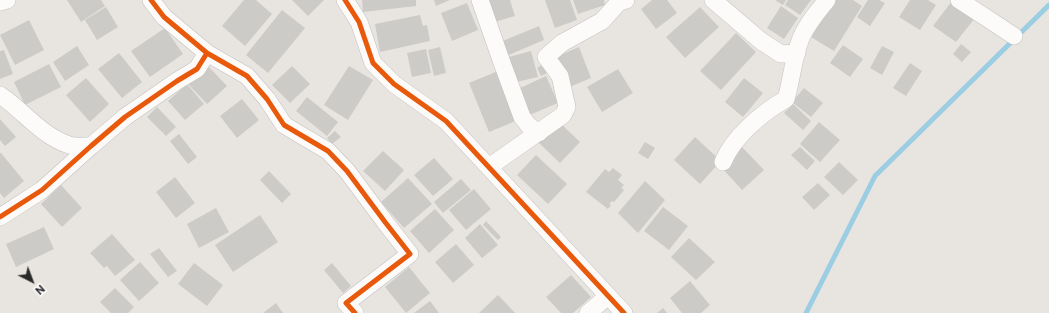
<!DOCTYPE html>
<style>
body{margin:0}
#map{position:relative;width:1049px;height:313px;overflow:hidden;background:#e8e5e0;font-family:Commissioner,sans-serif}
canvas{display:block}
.north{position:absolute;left:12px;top:261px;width:40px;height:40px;-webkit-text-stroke:3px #fff;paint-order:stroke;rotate:138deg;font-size:11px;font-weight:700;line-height:16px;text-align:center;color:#2a2a2a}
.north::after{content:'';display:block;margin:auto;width:14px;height:18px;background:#2a2a2a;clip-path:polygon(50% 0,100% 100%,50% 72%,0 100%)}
</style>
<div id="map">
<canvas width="1049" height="313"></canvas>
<div class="north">N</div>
</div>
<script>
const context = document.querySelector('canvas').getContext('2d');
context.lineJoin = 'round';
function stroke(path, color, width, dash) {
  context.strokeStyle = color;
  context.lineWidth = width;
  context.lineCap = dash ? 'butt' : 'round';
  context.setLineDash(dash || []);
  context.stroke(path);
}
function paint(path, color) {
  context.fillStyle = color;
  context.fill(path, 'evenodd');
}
stroke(new Path2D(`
 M806 313 875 176 1049 5`), '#9bcde3', 5);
paint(new Path2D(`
 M67 0H101L105 6 81 22Z
 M244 0H256L272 14 245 46 222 26Z
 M292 0H324L308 16Z
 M362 0H416V6L363 12Z
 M434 0H450L436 6Z
 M484 0H510L515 16 491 23Z
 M545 0H570L577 20 555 28Z
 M573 0H604L605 5 578 14Z
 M652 0H667L677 13 656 29 641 9Z
 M775 0H786L783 5Z
 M788 0H811L800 15 785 5Z
 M834 0H853L862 6 834 51 811 37Z
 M868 0H879L885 3 870 26 857 17Z
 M910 0H928L936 5 920 30 899 17Z
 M952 1 975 18 956 42 933 26Z
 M467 3 478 30 452 41 441 13Z
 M781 6 798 18 784 39 767 28Z
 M106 7 118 27 97 40 85 20Z
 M700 7 719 27 685 58 666 37Z
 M282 10 305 28 268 73 246 55Z
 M420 15 423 26 427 25 430 41 380 52 375 24Z
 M29 20 44 50 15 65 0 35Z
 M539 26 544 40 504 57 498 43Z
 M165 28 183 54 150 77 131 51Z
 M736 33 756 52 721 90 700 71Z
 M961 44 971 52 962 62 953 54Z
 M843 45 863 59 850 77 830 63Z
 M77 46 89 65 65 81 53 62Z
 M882 46 894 52 882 75 870 68Z
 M440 47 446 73 434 76 428 50Z
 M579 47 591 78 567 88 555 57Z
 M426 49 431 73 412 77 407 53Z
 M4 50 13 74 0 79V51Z
 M531 51 538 77 512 83 505 58Z
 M119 53 142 82 122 98 98 69Z
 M545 63 549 72 541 76 537 68Z
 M910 63 922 71 906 96 893 88Z
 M49 64 61 87 25 105 14 82Z
 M208 66 227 86 207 104 188 84Z
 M292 66 310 84 290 103 272 85Z
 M349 66 373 80 348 120 324 105Z
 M618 69 633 93 602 112 587 87Z
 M498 71 518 120 489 132 469 83Z
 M546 76 558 103 527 116 516 90Z
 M86 78 109 104 90 122 66 95Z
 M744 78 763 93 743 117 725 102Z
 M187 84 204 104 185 120 168 101Z
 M804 88 823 103 811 117 792 102Z
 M307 97 338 122 327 136 296 111Z
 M242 99 259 120 237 138 220 116Z
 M793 104 811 121 803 130 784 113Z
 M157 107 176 127 166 136 147 117Z
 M0 119 16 137 5 146 0 140Z
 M558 121 580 142 560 163 538 142Z
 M819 122 840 140 820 162 800 144Z
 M335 131 341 137 332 144 327 138Z
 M179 134 197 157 188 164 170 141Z
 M695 137 721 161 700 184 674 160Z
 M645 142 655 148 648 159 638 153Z
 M742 147 764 170 742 190 721 167Z
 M800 147 815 161 807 170 791 155Z
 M383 151 404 170 385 191 363 171Z
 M0 153H1L24 181 4 198 0 193Z
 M536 155 567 184 548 204 517 175Z
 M434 158 453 179 433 196 414 175Z
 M839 162 858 180 843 195 824 177Z
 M613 168 622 175 618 180 624 185 621 188 624 190 614 202 612 201 609 204 611 205 608 209 586 192 605 169 609 172Z
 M269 171 291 194 282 203 260 180Z
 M175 177 195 203 176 218 156 192Z
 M408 178 432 204 404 228 381 202Z
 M461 179 471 190 443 213 434 202Z
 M645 181 665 200 638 233 618 213Z
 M818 183 830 195 814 210 802 197Z
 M61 185 82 208 62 227 41 204Z
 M474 189 491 209 466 230 449 210Z
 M663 207 688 226 669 250 644 231Z
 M216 208 229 232 199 248 187 224Z
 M435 209 454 230 429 253 410 231Z
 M260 215 278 242 233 272 215 245Z
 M486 221 501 237 498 240 483 225Z
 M480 224 498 245 482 258 465 238Z
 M44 227 54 249 16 267 6 244Z
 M112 234 135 260 115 276 107 266 104 268 90 253Z
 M689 238 715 262 696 280 671 257Z
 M456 244 474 265 453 283 435 262Z
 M159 248 177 271 168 277 150 254Z
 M140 262 159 283 139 301 120 280Z
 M194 263 223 285 207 306 178 284Z
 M332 263 351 286 343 293 324 270Z
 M409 267 430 293 406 313 385 287Z
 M571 275 591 297 573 313H561L546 297Z
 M690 281 710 305 701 313H682L670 298Z
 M115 288 134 307 128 313H111L100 302Z
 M498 295 515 313H479Z
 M430 301 439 313H414Z
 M276 303 283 313H263Z
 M663 308 667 313H657Z`), '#cdcbc7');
const minor = new Path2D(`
 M151 0 164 17 207 53 247 76 267 99 284 125 328 151 347 171 385 222 410 254 346 303 355 313
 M345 0 359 22 373 63 394 84 446 121 624 313
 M480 0 501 60 522 117 529 126 539 133
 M713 0 761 41 781 54 797 53
 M959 0 1014 36
 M0 2 7 0
 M0 95C24 111 40 135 69 145 75 147 84 146 91 146
 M723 162C733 137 763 112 786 99 792 79 793 58 801 38 807 24 817 12 827 0
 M489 167 553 122 563 115 567 107 560 76 546 57 562 43 602 21 619 2 626 0
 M0 217 42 190 91 146 125 117 177 81 197 69 207 53
 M588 313 608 296`);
stroke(minor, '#c2c1c1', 18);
stroke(minor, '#fcfbfa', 17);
stroke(new Path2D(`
 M151 0 164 17 207 53 247 76 267 99 284 125 328 151 347 171 385 222 410 254 346 303 355 313
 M345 0 359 22 373 63 394 84 446 121 624 313
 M0 217 42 190 91 146 125 117 177 81 197 69 207 53`), '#e8590c', 5);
</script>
